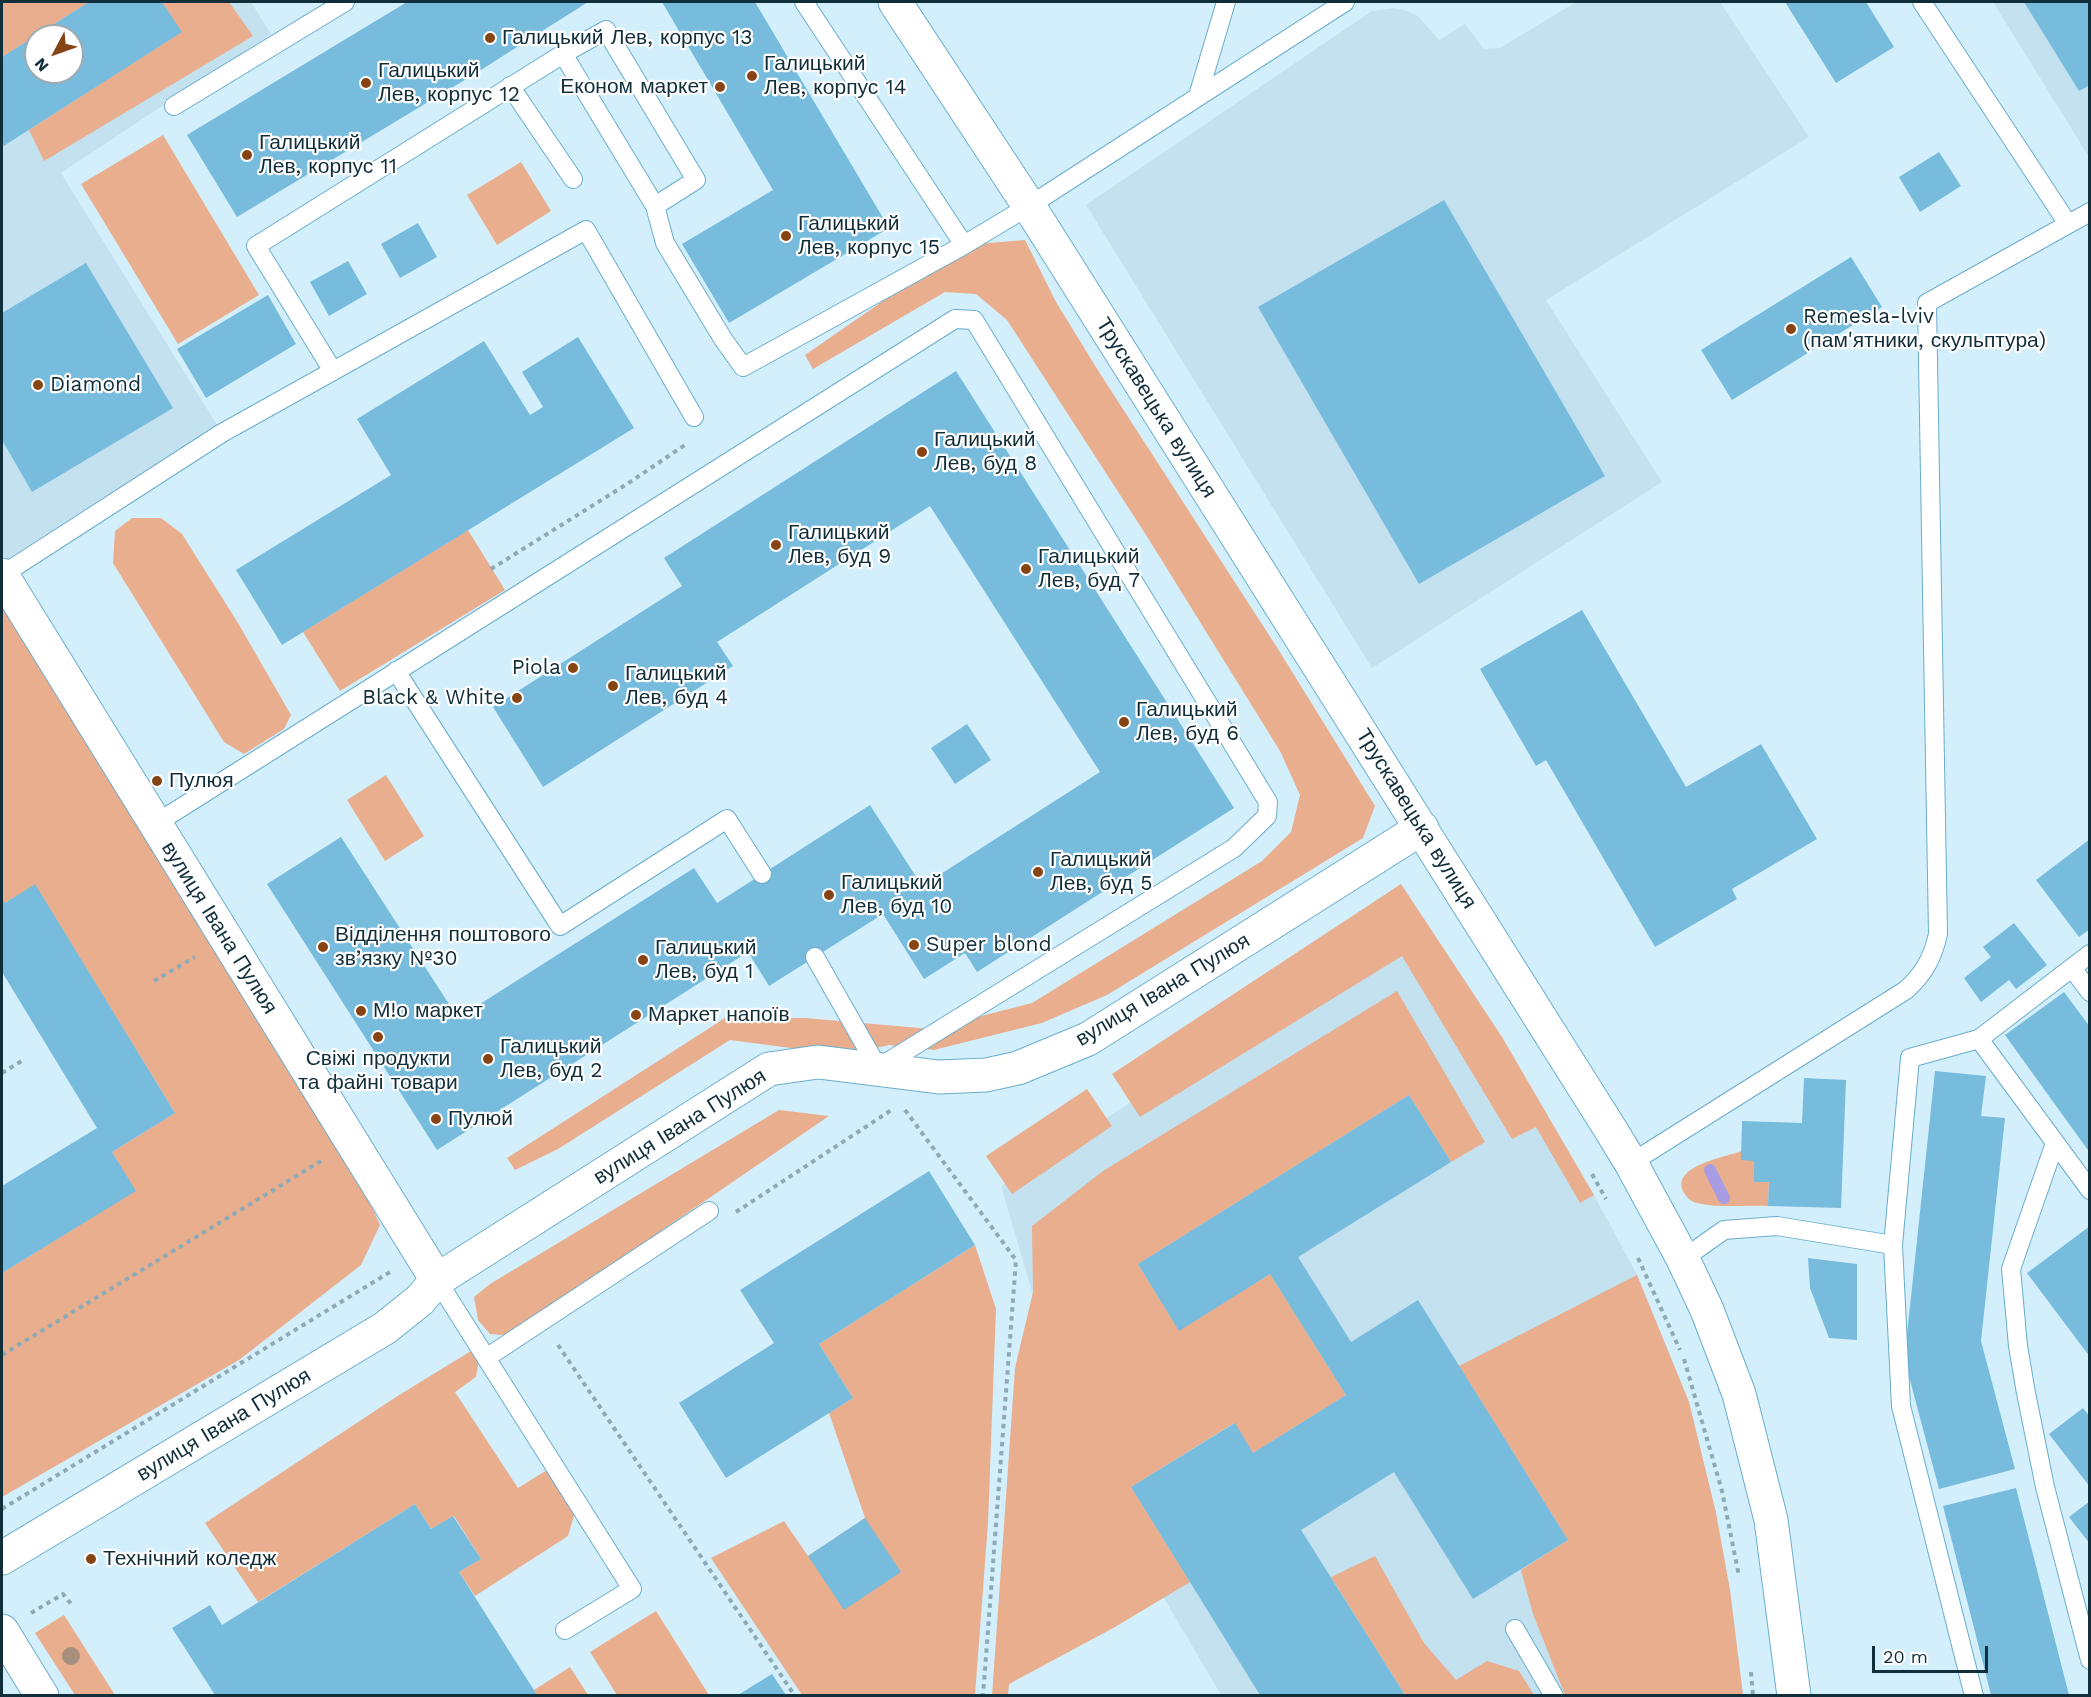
<!DOCTYPE html>
<meta charset="utf-8">
<style>
body{margin:0}
#map{position:relative;width:2091px;height:1697px;overflow:hidden;background:#d4effc;font-family:"Work Sans",sans-serif}
canvas{display:block}
.frame{position:absolute;inset:0;border:3px solid #112e3b;pointer-events:none}
.north{position:absolute;left:24px;top:24px;width:60px;height:60px;box-sizing:border-box;background:#fff;border:2px solid #a0abb1;border-radius:50%;rotate:229deg;font-size:16px;font-weight:700;line-height:24px;text-align:center;color:#112e3b}
.north::after{content:'';display:block;margin:auto;width:21px;height:27px;background:#864314;clip-path:polygon(50% 0,100% 100%,50% 72%,0 100%)}
.scale{position:absolute;left:1872px;top:1646px;width:116px;height:27px;box-sizing:border-box;border:3px solid #112e3b;border-top:0;padding-left:8px;font-size:18px;line-height:21px;white-space:nowrap;color:#112e3b;-webkit-text-stroke:4px #fff;paint-order:stroke}
</style>
<div id="map">
<canvas width="2091" height="1697"></canvas>
<div class="frame"></div>
<div class="north">N</div>
<div class="scale">20 m</div>
</div>
<script>
const context = document.querySelector('canvas').getContext('2d');
context.lineJoin = 'round';
function paint(path, color) {
  context.fillStyle = color;
  context.fill(path, 'evenodd');
}
function stroke(path, color, width, dash) {
  context.strokeStyle = color;
  context.lineWidth = width;
  context.lineCap = dash ? 'butt' : 'round';
  context.setLineDash(dash || []);
  context.stroke(path);
}
function label(font, color, halo, rows, align = 'center') {
  context.font = font + ' "Work Sans",sans-serif';
  context.lineWidth = 4.5;
  context.setLineDash([]);
  context.textBaseline = 'middle';
  context.strokeStyle = halo;
  context.fillStyle = color;
  for (const [text, x, y, turn = 0] of rows) {
    context.save();
    context.translate(x, y);
    context.rotate((+turn || 0) * Math.PI / 180);
    context.textAlign = isNaN(turn) ? turn : align;
    if (halo) context.strokeText(text, 0, 0);
    context.fillText(text, 0, 0);
    context.restore();
  }
}
paint(new Path2D(`
 M2 2H251L271 34 61 173 222 433 8 563 2 552ZM36 36H72V72H36Z
 M1576 2H1720L1809 137 1546 300 1662 482 1372 668 1086 205 1372 11 1394 8 1407 11 1418 16 1439 40 1465 24 1484 49 1500 48Z
 M1993 2H2089V157Z
 M1421 915 1594 1195 1637 1275 1689 1402 1716 1513 1730 1590 1743 1695H1221L1080 1455 1001 1186Z`), '#c3e1ef');
paint(new Path2D(`
 M2 2H89L2 57Z
 M162 2H229L253 36 44 161 29 130 181 32Z
 M163 135 259 295 178 344 81 184Z
 M521 162 551 211 497 245 467 195Z
 M1025 240 1056 302 1099 372 1278 649 1375 806 1363 838 1107 995 1042 1023 934 1050 889 1045 844 1055 730 1040 558 1149 515 1170 507 1158 725 1018H805L931 1029 1032 1003 1262 861 1291 832 1300 795 1280 751 1148 538 1007 320 976 294 945 292 813 369 805 355 964 245Z
 M132 518H161L182 534 238 623 291 715 284 729 244 754 224 742 113 563 115 531Z
 M468 530 505 590 340 691 303 632Z
 M2 593 341 1138 380 1225 361 1265 239 1360 2 1497V1273L135 1191 112 1152 175 1113 35 885 5 903 2 898Z
 M386 775 424 836 385 861 347 800Z
 M1401 884 1502 1037 1594 1195 1580 1203 1536 1127 1512 1139 1402 956 1140 1117 1112 1074Z
 M1397 991 1485 1142 1451 1162 1409 1095 1138 1264 1179 1330 1270 1274 1346 1395 1253 1453 1234 1423 1131 1487 1190 1582 1115 1627 1009 1684 1008 1695 992 1696 1015 1368 1033 1292 1032 1226 1103 1171Z
 M1087 1089 1112 1126 1012 1194 986 1156Z
 M779 1110 829 1116 512 1333 502 1335 490 1334 478 1320 474 1297 490 1284Z
 M1742 1151 1754 1161V1181L1769 1182 1768 1206C1750 1205 1714 1208 1697 1203 1691 1202 1686 1197 1683 1191 1672 1166 1725 1157 1742 1151Z
 M975 1245 996 1309 988 1523 975 1695H802L711 1558 784 1521 808 1556 865 1518 829 1413 853 1398 819 1344Z
 M1637 1275 1689 1402 1716 1513 1730 1590 1743 1695H1565L1533 1614 1521 1570 1568 1540 1459 1366Z
 M471 1351 479 1360 476 1377 455 1392 518 1488 547 1470 575 1512 568 1536 475 1596 459 1572 481 1559 454 1516 431 1529 415 1504 258 1602 205 1523 396 1397Z
 M1375 1556 1424 1643 1456 1680 1487 1661 1519 1671 1534 1695H1405L1331 1577Z
 M656 1611 709 1695H617L590 1652Z
 M64 1615 115 1695H75L35 1633Z
 M570 1667 588 1695H537L534 1690Z`), '#e9ae8d');
stroke(new Path2D(`
 M1710 1170 1724 1198`), '#a89de3', 12);
paint(new Path2D(`
 M89 2H162L182 32 2 147V57ZM36 36H72V72H36Z
 M407 2H588L473 75 237 217 187 135Z
 M662 2H755L889 228 729 323 682 244 773 190Z
 M1785 2H1866L1894 47 1836 83Z
 M2024 2H2090V85L2079 91Z
 M1939 152 1961 186 1920 212 1899 177Z
 M1444 200 1605 476 1419 584 1258 307Z
 M418 223 437 257 400 278 381 244Z
 M1851 257 1882 307 1732 400 1701 350Z
 M348 261 367 294 329 316 310 282Z
 M86 263 173 408 32 492 2 440V313Z
 M268 295 296 344 206 398 177 349Z
 M578 337 634 428 282 645 236 570 391 475 357 419 484 341 530 415 543 407 522 372Z
 M956 371 1234 808 977 972 965 953 924 979 883 914 769 986 748 952 437 1150 267 884 341 837 458 1018 694 868 717 903 870 805 922 886 1100 772 930 506 717 642 733 666 543 787 493 707 682 586 664 558Z
 M1582 610 1686 787 1761 744 1817 839 1732 889 1737 899 1655 947 1546 760 1536 766 1480 669Z
 M967 724 991 760 955 784 931 748Z
 M2090 839V929L2079 937 2036 880Z
 M35 884 175 1113 112 1152 136 1191 2 1273V1186L97 1128 2 972V898L5 903Z
 M2014 923 2047 965 2016 989 2009 980 1981 1002 1964 978 1991 957 1983 947Z
 M2064 992 2090 1027V1153L2005 1035Z
 M1935 1071 1986 1076 1981 1116 2005 1118 1981 1341 2015 1469 1939 1489 1903 1354 1905 1353Z
 M1804 1078 1846 1080 1841 1208 1768 1206 1769 1182H1754V1161L1741 1160 1742 1121 1802 1123Z
 M1409 1095 1451 1162 1298 1257 1351 1342 1418 1300 1568 1540 1473 1599 1394 1472 1301 1530 1405 1695H1260L1131 1487 1235 1423 1253 1453 1346 1395 1270 1274 1179 1331 1138 1264Z
 M929 1171 975 1245 819 1344 853 1398 726 1478 679 1403 774 1343 740 1290Z
 M2090 1226V1357L2027 1273Z
 M1808 1258 1857 1264V1340L1829 1338 1810 1288Z
 M2083 1408 2090 1417V1487L2049 1434Z
 M2016 1488 2069 1695H1991L1943 1506Z
 M2090 1501V1544L2069 1517Z
 M415 1504 431 1529 453 1516 481 1559 459 1572 537 1695H215L172 1628 210 1605 222 1625Z
 M865 1518 901 1572 844 1610 808 1556Z
 M772 1674 786 1695H738Z`), '#7bd');
const service = new Path2D(`
 M1922 2 2068 224
 M563 54 606 30 696 180 655 206
 M510 86 573 179
 M1198 96 1226 2
 M174 106 345 2
 M964 245 1029 206 1345 2
 M333 371 256 246 563 54 655 206 665 243 723 339 743 367 964 245 804 2
 M2 575 222 433 586 230 694 417
 M396 671 560 926 727 819 762 874
 M155 824 955 319 974 320 1268 802 1267 816 1234 848 878 1068 815 957
 M2072 968 2090 992
 M1979 1039 2090 1190
 M2055 1143 2011 1269 2018 1346 2026 1393 2045 1487 2090 1660
 M1631 1163 1906 990C1924 974 1933 957 1938 934L1927 303 2090 212
 M1893 1245 1901 1406 1974 1696
 M1683 1259 1724 1230 1777 1226 1893 1245 1910 1058 1979 1039 2090 954
 M437 1280 632 1589 565 1630
 M486 1358 709 1211
 M1515 1629 1554 1696`);
const minor = new Path2D(`
 M895 2 1029 206 1609 1127 1631 1163 1683 1259 1707 1310 1739 1394 1771 1520 1794 1696
 M2 575 437 1280
 M2 1558 385 1328 420 1300 437 1280 769 1069 818 1062 939 1077 986 1075 1018 1068 1088 1039 1422 828
 M2 1631 42 1696`);
stroke(service, '#69adce', 20);
stroke(minor, '#69adce', 35);
stroke(new Path2D(`
 M491 569 627 484 685 445
 M154 981 195 957
 M2 1073 25 1059
 M905 1110 1016 1260 983 1696
 M1592 1174 1606 1199
 M736 1212 893 1109
 M1638 1258 1680 1350
 M558 1345 795 1696
 M2 1355 321 1161
 M1684 1359 1722 1491 1739 1576
 M2 1509 390 1272
 M31 1613 63 1594 71 1604
 M1751 1672 1753 1696`), '#8eaab7', 4, [4.5, 4.5]);
stroke(service, '#fff', 18);
stroke(minor, '#fff', 33);
context.fillStyle = '#a78f7d';
for (const [x, y] of [
 [71,1656]
]) {
  context.beginPath();
  context.arc(x, y, 9, 0, 2 * Math.PI);
  context.fill();
}
for (const [x, y, r, color] of [
 [490,38,6,"#864314"],
 [752,76,6,"#864314"],
 [366,83,6,"#864314"],
 [720,87,6,"#864314"],
 [247,155,6,"#864314"],
 [786,236,6,"#864314"],
 [1791,329,6,"#864314"],
 [38,385,6,"#864314"],
 [922,452,6,"#864314"],
 [776,545,6,"#864314"],
 [1026,569,6,"#864314"],
 [573,668,6,"#864314"],
 [613,686,6,"#864314"],
 [517,698,6,"#864314"],
 [1124,722,6,"#864314"],
 [157,781,6,"#864314"],
 [1038,872,6,"#864314"],
 [829,895,6,"#864314"],
 [914,945,6,"#864314"],
 [323,947,6,"#864314"],
 [643,960,6,"#864314"],
 [361,1011,6,"#864314"],
 [636,1015,6,"#864314"],
 [378,1037,6,"#864314"],
 [488,1059,6,"#864314"],
 [436,1119,6,"#864314"],
 [91,1559,6,"#864314"]
]) {
  const dot = new Path2D();
  dot.arc(x, y, r, 0, 2 * Math.PI);
  context.fillStyle = color;
  context.fill(dot);
  stroke(dot, '#fff', 2);
}
label('21px', '#112e3b', '#fff', [
 ["Галицький Лев, корпус 13",502,38],
 ["Галицький",764,64],
 ["Лев, корпус 14",764,88],
 ["Галицький",378,71],
 ["Лев, корпус 12",378,95],
 ["Економ маркет",708,87,"right"],
 ["Галицький",259,143],
 ["Лев, корпус 11",259,167],
 ["Галицький",798,224],
 ["Лев, корпус 15",798,248],
 ["Remesla-lviv",1803,317],
 ["(пам'ятники, скульптура)",1803,341],
 ["Diamond",50,385],
 ["Галицький",934,440],
 ["Лев, буд 8",934,464],
 ["Галицький",788,533],
 ["Лев, буд 9",788,557],
 ["Галицький",1038,557],
 ["Лев, буд 7",1038,581],
 ["Piola",561,668,"right"],
 ["Галицький",625,674],
 ["Лев, буд 4",625,698],
 ["Black & White",505,698,"right"],
 ["Галицький",1136,710],
 ["Лев, буд 6",1136,734],
 ["Пулюя",169,781],
 ["Галицький",1050,860],
 ["Лев, буд 5",1050,884],
 ["Галицький",841,883],
 ["Лев, буд 10",841,907],
 ["Відділення поштового",335,935],
 ["зв’язку №30",335,959],
 ["Super blond",926,945],
 ["Галицький",655,948],
 ["Лев, буд 1",655,972],
 ["М!о маркет",373,1011],
 ["Маркет напоїв",648,1015],
 ["Галицький",500,1047],
 ["Лев, буд 2",500,1071],
 ["Свіжі продукти",378,1059,"center"],
 ["та файні товари",378,1083,"center"],
 ["Пулюй",448,1119],
 ["Технічний коледж",103,1559]
], 'left');
label('21px', '#112e3b', '#fff', [
 ["Трускавецька вулиця",1156,408,58],
 ["Трускавецька вулиця",1416,819,58],
 ["вулиця Івана Пулюя",219,928,58],
 ["вулиця Івана Пулюя",1163,990,-31],
 ["вулиця Івана Пулюя",680,1127,-32],
 ["вулиця Івана Пулюя",224,1425,-31]
]);
</script>
